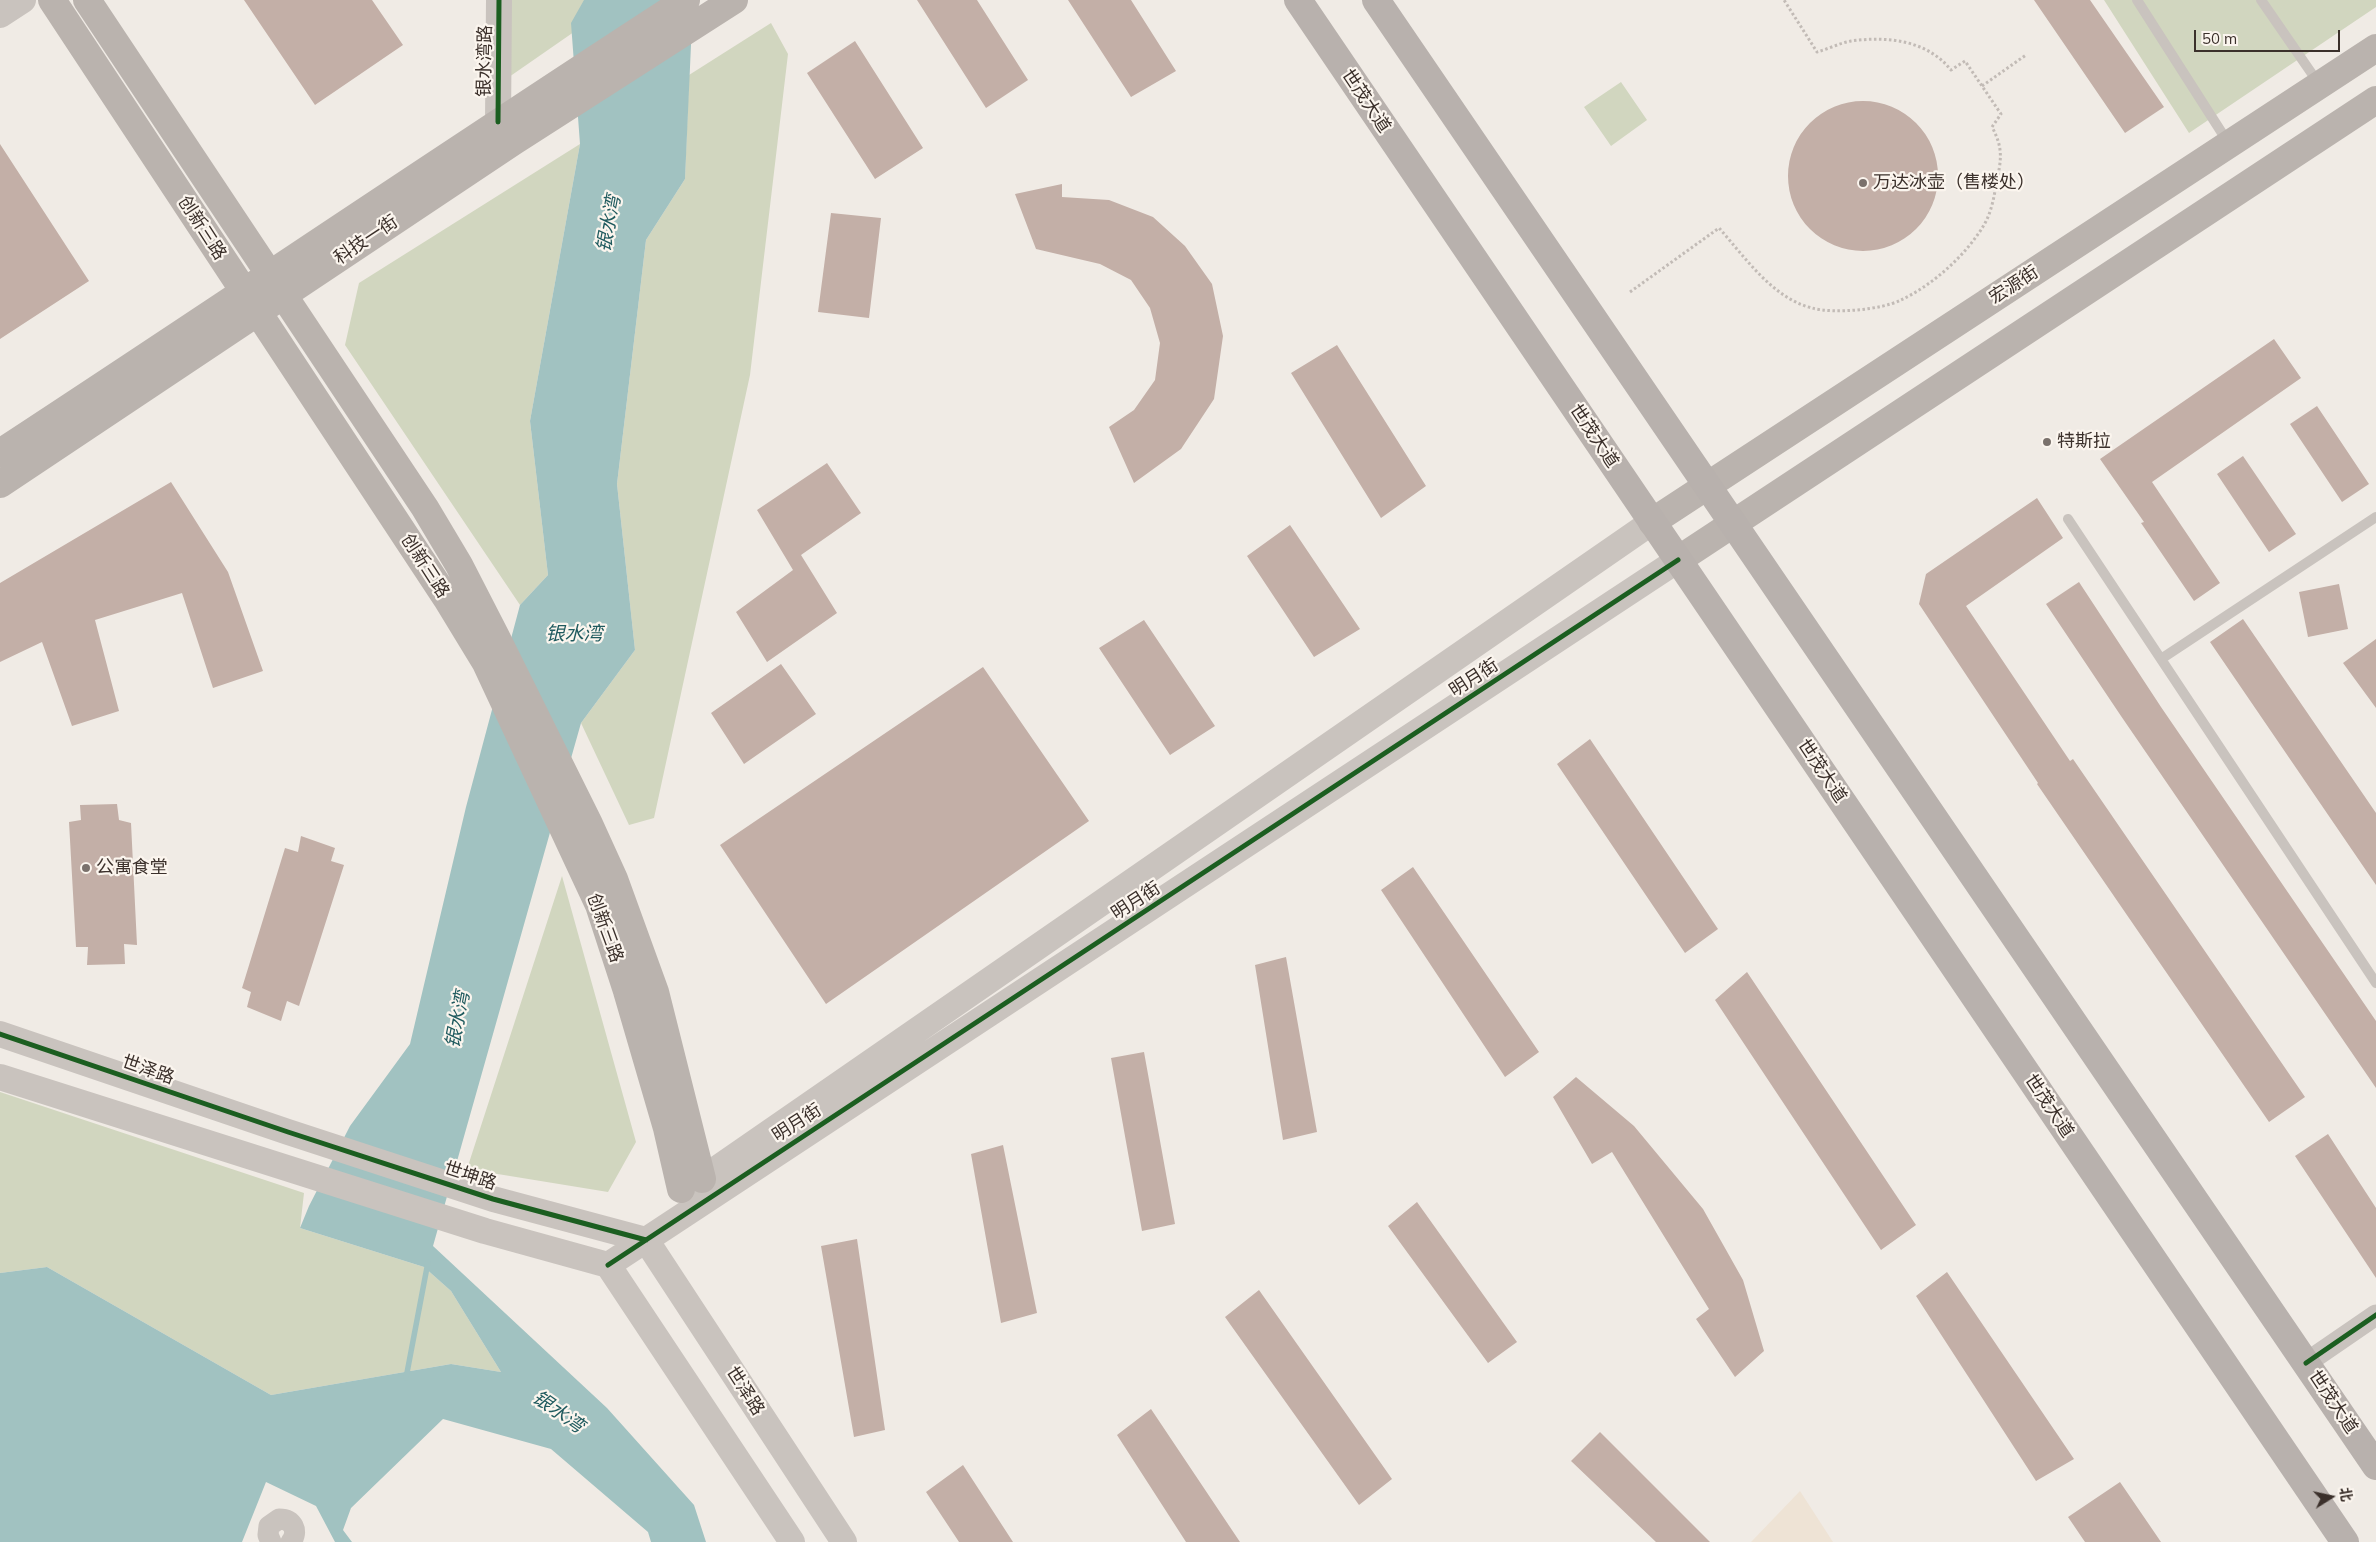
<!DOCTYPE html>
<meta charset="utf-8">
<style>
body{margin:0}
#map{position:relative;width:2376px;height:1542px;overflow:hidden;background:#f0ebe5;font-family:Mulish,"Noto Sans SC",sans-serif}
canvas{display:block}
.north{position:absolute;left:2306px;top:1472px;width:50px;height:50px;-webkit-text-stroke:4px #fbf5ee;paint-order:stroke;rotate:80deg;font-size:14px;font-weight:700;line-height:20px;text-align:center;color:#3b302b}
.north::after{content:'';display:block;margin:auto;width:18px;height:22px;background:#3b302b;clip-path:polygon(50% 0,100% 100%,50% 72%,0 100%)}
.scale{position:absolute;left:2194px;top:30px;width:146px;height:22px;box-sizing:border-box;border:2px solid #3b302b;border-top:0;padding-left:6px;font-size:15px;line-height:18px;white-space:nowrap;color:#3b302b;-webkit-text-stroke:4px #fbf5ee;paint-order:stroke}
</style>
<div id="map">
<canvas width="2376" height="1542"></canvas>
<div class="north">北</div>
<div class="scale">50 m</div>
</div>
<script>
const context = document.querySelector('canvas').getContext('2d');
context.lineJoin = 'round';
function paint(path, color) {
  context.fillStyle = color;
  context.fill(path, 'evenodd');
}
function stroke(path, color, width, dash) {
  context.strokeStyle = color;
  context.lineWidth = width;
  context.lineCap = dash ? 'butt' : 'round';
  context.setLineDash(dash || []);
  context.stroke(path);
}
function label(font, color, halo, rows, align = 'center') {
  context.font = font + ' Mulish,"Noto Sans SC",sans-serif';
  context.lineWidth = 4.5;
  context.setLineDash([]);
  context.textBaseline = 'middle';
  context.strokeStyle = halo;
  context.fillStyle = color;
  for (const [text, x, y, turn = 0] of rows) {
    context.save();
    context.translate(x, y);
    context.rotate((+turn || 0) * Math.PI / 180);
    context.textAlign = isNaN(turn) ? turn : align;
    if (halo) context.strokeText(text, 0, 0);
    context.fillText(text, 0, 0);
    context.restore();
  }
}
paint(new Path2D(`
 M511 0H620L509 77Z
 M2104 0H2376V7L2189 133Z
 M771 23 788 54 750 375 654 818 629 825 581 723 635 650 617 484 646 240 685 179 689 75Z
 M1621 82 1647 120 1611 146 1584 107Z
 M580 144 530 421 548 575 520 605 345 345 359 283Z
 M562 876 636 1142 608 1192 467 1169Z
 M0 1092 304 1193 300 1228 424 1267 451 1291 501 1372 451 1364 271 1395 47 1267 0 1273Z`), '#d1d6bf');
paint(new Path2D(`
 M1800 1491 1833 1542H1751Z`), '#eee3d5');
paint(new Path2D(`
 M584 0H693L685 179 646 240 617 484 635 650 581 723 433 1246 607 1408 694 1505 706 1542H651L648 1532 551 1449 443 1419 351 1508 343 1530 352 1542H335L316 1506 266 1482 242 1542H0V1273L47 1267 271 1395 451 1364 501 1372 451 1291 424 1267 300 1228 309 1206 350 1126 410 1044 466 807 520 605 548 575 530 421 580 144 571 23Z`), '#a1c2c1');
stroke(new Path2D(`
 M406 1378 428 1262`), '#a1c2c1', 5.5);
paint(new Path2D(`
 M244 0H372L403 45 315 105Z
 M917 0H977L1028 80 986 108Z
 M1068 0H1131L1176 71 1131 97Z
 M2034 0H2090L2164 107 2125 133Z
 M855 41 923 148 875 179 807 73Z
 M1788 176a75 75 0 1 1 150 0a75 75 0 1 1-150 0Z
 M0 144 89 281 0 339Z
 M1062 184V197L1109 200 1153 217 1185 246 1212 284 1223 336 1214 399 1181 449 1134 483 1109 427 1134 410 1155 380 1160 343 1150 308 1131 280 1100 264 1036 249 1015 194Z
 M831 213 881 218 869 318 818 312Z
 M2274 339 2301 378 2152 482 2220 583 2194 601 2141 523 2144 522 2100 459Z
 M1337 345 1426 486 1381 518 1291 373Z
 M2317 406 2369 484 2342 502 2290 424Z
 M2243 456 2296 534 2269 552 2217 474Z
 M827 463 861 513 801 555 837 613 767 662 736 612 793 570 757 510Z
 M171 482 228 572 263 671 213 688 182 593 95 620 119 711 72 726 42 642 0 662V583Z
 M2037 498 2063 538 1966 606 2070 761 2073 759 2305 1097 2269 1122 2037 784 2038 783 1919 604 1926 574Z
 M1290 525 1360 629 1314 657 1247 556Z
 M2079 582 2161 707 2376 1021V1088L2121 716 2046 604Z
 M2339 584 2348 629 2308 637 2299 592Z
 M2243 619 2376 813V885L2210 642Z
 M1144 620 1215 726 1170 755 1099 648Z
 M2376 639V708L2343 663Z
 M781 664 816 714 744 764 711 713Z
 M983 667 1089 821 826 1004 720 845Z
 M1590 739 1718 929 1685 953 1557 764Z
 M117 804 119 820 131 823 137 945 124 944 125 964 87 965 88 947H76L69 822 81 820 80 805Z
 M301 836 335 848 331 861 344 865 299 1006 287 1001 281 1021 247 1007 251 992 242 988 285 848 298 852Z
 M1413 867 1539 1052 1505 1077 1381 890Z
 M1286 957 1317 1132 1283 1140 1255 965Z
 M1747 972 1916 1225 1881 1250 1715 1000Z
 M1144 1052 1175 1224 1142 1231 1111 1058Z
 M1576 1077 1634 1126 1703 1209 1743 1280 1764 1351 1735 1377 1696 1319 1709 1309 1612 1152 1592 1164 1553 1097Z
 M2328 1134 2376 1208V1278L2295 1156Z
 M1003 1145 1037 1313 1001 1323 971 1154Z
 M1417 1202 1517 1342 1488 1363 1388 1226Z
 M857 1239 885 1430 854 1437 821 1246Z
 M1947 1272 2074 1459 2036 1481 1916 1296Z
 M1259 1290 1392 1479 1359 1505 1225 1317Z
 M1151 1409 1240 1542H1186L1117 1435Z
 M1600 1432 1710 1542H1656L1571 1461Z
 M963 1465 1013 1542H959L926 1492Z
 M2120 1482 2161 1542H2085L2068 1517Z`), '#c3afa7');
stroke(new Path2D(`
 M1982 86 2026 55
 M1630 292 1719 228C1745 257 1772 298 1812 308 1833 314 1881 310 1901 300 1933 285 1966 255 1984 225 1991 213 1994 198 1996 185 2001 161 2004 149 1992 127L2001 114 1965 61 1951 70C1927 40 1887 36 1851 41 1840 43 1828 49 1817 52L1784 0`), '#c2bbb6', 3, [2.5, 2.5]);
stroke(new Path2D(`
 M2137 0 2229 144
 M2261 0 2319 84
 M2068 519 2376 983
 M2161 659 2376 517`), '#c9c3be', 10);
stroke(new Path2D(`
 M2306 1363 2376 1315
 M271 1542 268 1535 269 1526 279 1519C293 1519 299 1531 291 1542`), '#c9c3be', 21);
stroke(new Path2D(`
 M0 15 23 0
 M498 122 499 0
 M0 1034 288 1132 493 1199 646 1240
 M0 1077 485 1231 608 1265
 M683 1189 702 1179 1652 522
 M646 1240 844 1542
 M608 1265 1678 560
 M608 1265 792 1542`), '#c9c3be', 26);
stroke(new Path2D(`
 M52 0 447 599 486 663 599 905 627 991 667 1128 681 1189
 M87 0 425 508 459 565 496 637 589 824 614 879 655 992 702 1179
 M0 453C229 303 456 149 686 0
 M0 484 514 141 734 0
 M1652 522 2376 48
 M1678 560 2376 100`), '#bab3ae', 28);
stroke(new Path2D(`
 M1298 0 2345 1542
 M1376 0 2376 1466`), '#b8b1ad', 28);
stroke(new Path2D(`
 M498 122 499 0
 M0 1034 288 1132 493 1199 646 1240
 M608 1265 1678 560
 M2306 1363 2376 1315`), '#1b5e20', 5);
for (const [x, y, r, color] of [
 [1863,183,5,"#7a716c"],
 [2047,442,5,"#7a716c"],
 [86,868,5,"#7a716c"]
]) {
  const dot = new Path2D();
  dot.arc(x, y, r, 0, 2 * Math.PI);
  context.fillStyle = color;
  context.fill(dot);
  stroke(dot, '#fbf5ee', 2);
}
label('18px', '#3b302b', '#fbf5ee', [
 ["银水湾路",485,61,-89],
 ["世茂大道",1366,101,56],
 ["创新三路",202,228,57],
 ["科技一街",366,240,-34],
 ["宏源街",2014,285,-33],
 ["世茂大道",1594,436,56],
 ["创新三路",425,566,57],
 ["明月街",1474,678,-33],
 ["世茂大道",1822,771,56],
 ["明月街",1136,901,-33],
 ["创新三路",605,928,70],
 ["世泽路",148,1070,19],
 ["世茂大道",2049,1106,56],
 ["明月街",797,1123,-33],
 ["世坤路",470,1176,18],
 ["世泽路",745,1391,57],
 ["世茂大道",2333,1402,56]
]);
label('18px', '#3b302b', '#fbf5ee', [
 ["万达冰壶（售楼处）",1873,183],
 ["特斯拉",2057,442],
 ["公寓食堂",96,868]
], 'left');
label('italic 19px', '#1f5a5e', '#fbf5ee', [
 ["银水湾",609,224,-79],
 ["银水湾",574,634],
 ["银水湾",458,1020,-79],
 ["银水湾",558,1412,35]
]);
</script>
